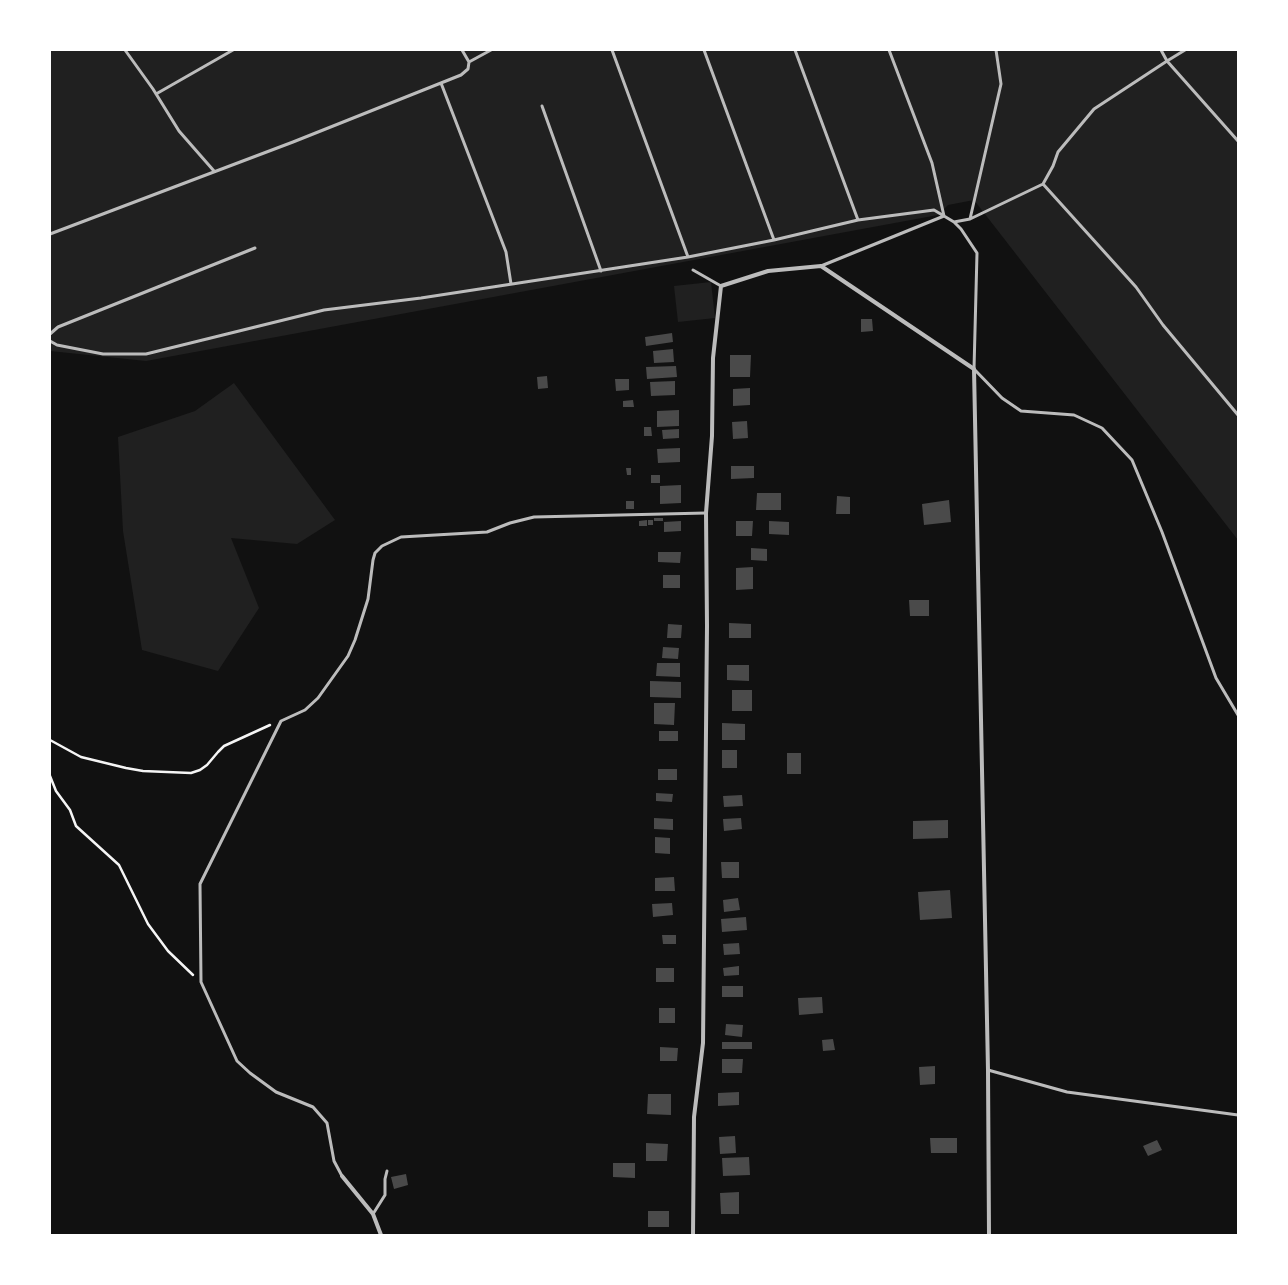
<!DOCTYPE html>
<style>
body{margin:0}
#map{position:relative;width:1288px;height:1285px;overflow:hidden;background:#111;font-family:Barlow,sans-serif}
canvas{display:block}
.frame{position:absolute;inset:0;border:51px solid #fff;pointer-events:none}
</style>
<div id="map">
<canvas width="1288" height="1285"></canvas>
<div class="frame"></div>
</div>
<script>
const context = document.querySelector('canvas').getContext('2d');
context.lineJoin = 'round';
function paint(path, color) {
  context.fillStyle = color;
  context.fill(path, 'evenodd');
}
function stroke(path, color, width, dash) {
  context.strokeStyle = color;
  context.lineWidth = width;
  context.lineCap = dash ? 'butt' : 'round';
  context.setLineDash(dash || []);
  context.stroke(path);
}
paint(new Path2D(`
 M50 50H1238V540L974 200 948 205 938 215 146 361 50 351Z
 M711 282 715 318 678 322 674 286Z
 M234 383 335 520 297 544 231 538 259 608 218 671 142 650 123 531 118 437 195 411Z`), '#202020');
paint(new Path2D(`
 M861 319H872L873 331 861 332Z
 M672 333 673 342 646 346 645 337Z
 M673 349 674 362 654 363 653 351Z
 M730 355H751L750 377H730Z
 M676 366 677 377 647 379 646 367Z
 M547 376 548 388 538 389 537 377Z
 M615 379H629V390L616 391Z
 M675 381V395L651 396 650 382Z
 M750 388V405L733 406V389Z
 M633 400 634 407H623V401Z
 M679 410V426L657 427V411Z
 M747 421 748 438 733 439 732 422Z
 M644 427H651L652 436H644Z
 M679 429V438L663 439 662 430Z
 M680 448V462L658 463 657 449Z
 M731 466H754V478L731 479Z
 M626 468H631V475H627Z
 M651 475H660V483H651Z
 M681 485V503L660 504V486Z
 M757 493H781V510H756Z
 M837 496 850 497V514H836Z
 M949 500 951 522 924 525 922 504Z
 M626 501H634V509H626Z
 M654 518H663V521H654Z
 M647 520V526H639V521Z
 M648 520H653V525H648Z
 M681 521V531L664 532V522Z
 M736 521H753L752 536H736Z
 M769 521 789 522V535L769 534Z
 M751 548 767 549V561L751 560Z
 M658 552H681L680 563 658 562Z
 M753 567V589L736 590V568Z
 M663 575H680V588H663Z
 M909 600H929V616H910Z
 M729 623 751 624V638H729Z
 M668 624 682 625 681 638H667Z
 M663 647 679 648 678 659 662 658Z
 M657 663H680V677L656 676Z
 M727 665H749V681L727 680Z
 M650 681 681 682V698L650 697Z
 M732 690H752V711H732Z
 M654 703H675L674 725 654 724Z
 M722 723 745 724V740H722Z
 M659 731H678V741H659Z
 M722 750H737V768H722Z
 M787 753H801V774H787Z
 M658 769H677V780H658Z
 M656 793 673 794 672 802 656 801Z
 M742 795 743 806 724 807 723 796Z
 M654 818 673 819V830L654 829Z
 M741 818 742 829 724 831 723 819Z
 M948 820V838L913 839V821Z
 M655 837 670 838V854L655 853Z
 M721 862H739V878H722Z
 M674 877 675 891H655V878Z
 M950 890 952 918 920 920 918 892Z
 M738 898 740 910 724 912 723 900Z
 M672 903 673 915 653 917 652 904Z
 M746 917 747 930 722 932 721 919Z
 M662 935H676V944H663Z
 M739 943 740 954 724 955 723 944Z
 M739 966V975L724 976 723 968Z
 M656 968H674V982H656Z
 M722 986H743V997H722Z
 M822 997 823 1013 799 1015 798 998Z
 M659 1008H675V1023H659Z
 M726 1024 743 1025 742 1037 725 1035Z
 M833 1039 835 1050 823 1051 822 1040Z
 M722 1042H752V1049H722Z
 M660 1047 678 1048 677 1061H660Z
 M722 1059H743L742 1073H722Z
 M935 1066V1084L920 1085 919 1067Z
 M739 1092V1105L718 1106V1093Z
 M648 1094H671V1115L647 1114Z
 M735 1136 736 1153 720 1154 719 1137Z
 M930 1138H957V1153H931Z
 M1157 1140 1162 1150 1148 1156 1143 1146Z
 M646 1143 668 1144 667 1161H646Z
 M749 1157 750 1175 723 1176 722 1158Z
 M613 1163H635V1178L613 1177Z
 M406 1174 408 1185 394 1189 391 1177Z
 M739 1192V1214H721L720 1193Z
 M648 1211H669V1227H648Z`), '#4a4a4a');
stroke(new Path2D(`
 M50 740 81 757 126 768 143 771 191 773 200 770 207 765 218 752 224 746 270 725
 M50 776 56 791 70 810 76 826 119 865 148 924 168 951 193 975`), '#f5f5f5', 2.5);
stroke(new Path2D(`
 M125 50 153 89 179 131 214 171
 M462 50 469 62
 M612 50 688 257
 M704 50 774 240
 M795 50 858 220
 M1161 50 1167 61 1238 141
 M1185 50 1167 61 1094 109 1058 152 1053 166 1043 184 1136 287 1163 325 1238 415
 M441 83 506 252 511 284
 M156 94 233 50
 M542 106 601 271
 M970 219 1001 84 996 50
 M954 222 970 219 1043 184
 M50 234 293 142 461 75 468 69 469 62 491 50
 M821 266 944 216 932 163 889 50
 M693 270 721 286
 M50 334 58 327 255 248
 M50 341 57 345 103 354H146L324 310 421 298 688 257 774 240 858 220 934 210 954 222 961 229 977 253 974 369 1002 398 1021 411 1074 415 1102 428 1132 460 1162 532 1216 678 1238 715
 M988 1070 1067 1092 1238 1115
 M342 1176 334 1161 327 1123 313 1107 276 1092 250 1073 237 1061 201 982 200 884 281 721 305 710 318 698 348 656 355 640 368 599 373 560 375 553 382 546 401 537 487 532 510 523 534 517 706 513
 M373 1214 385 1195V1179L387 1171`), '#bcbcbc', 3);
stroke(new Path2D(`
 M342 1176 373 1214 381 1235
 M693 1235 694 1117 703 1043 707 626 706 513 712 436 713 358 721 286 768 271 821 266 974 369 988 1070 989 1235`), '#bcbcbc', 4);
</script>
